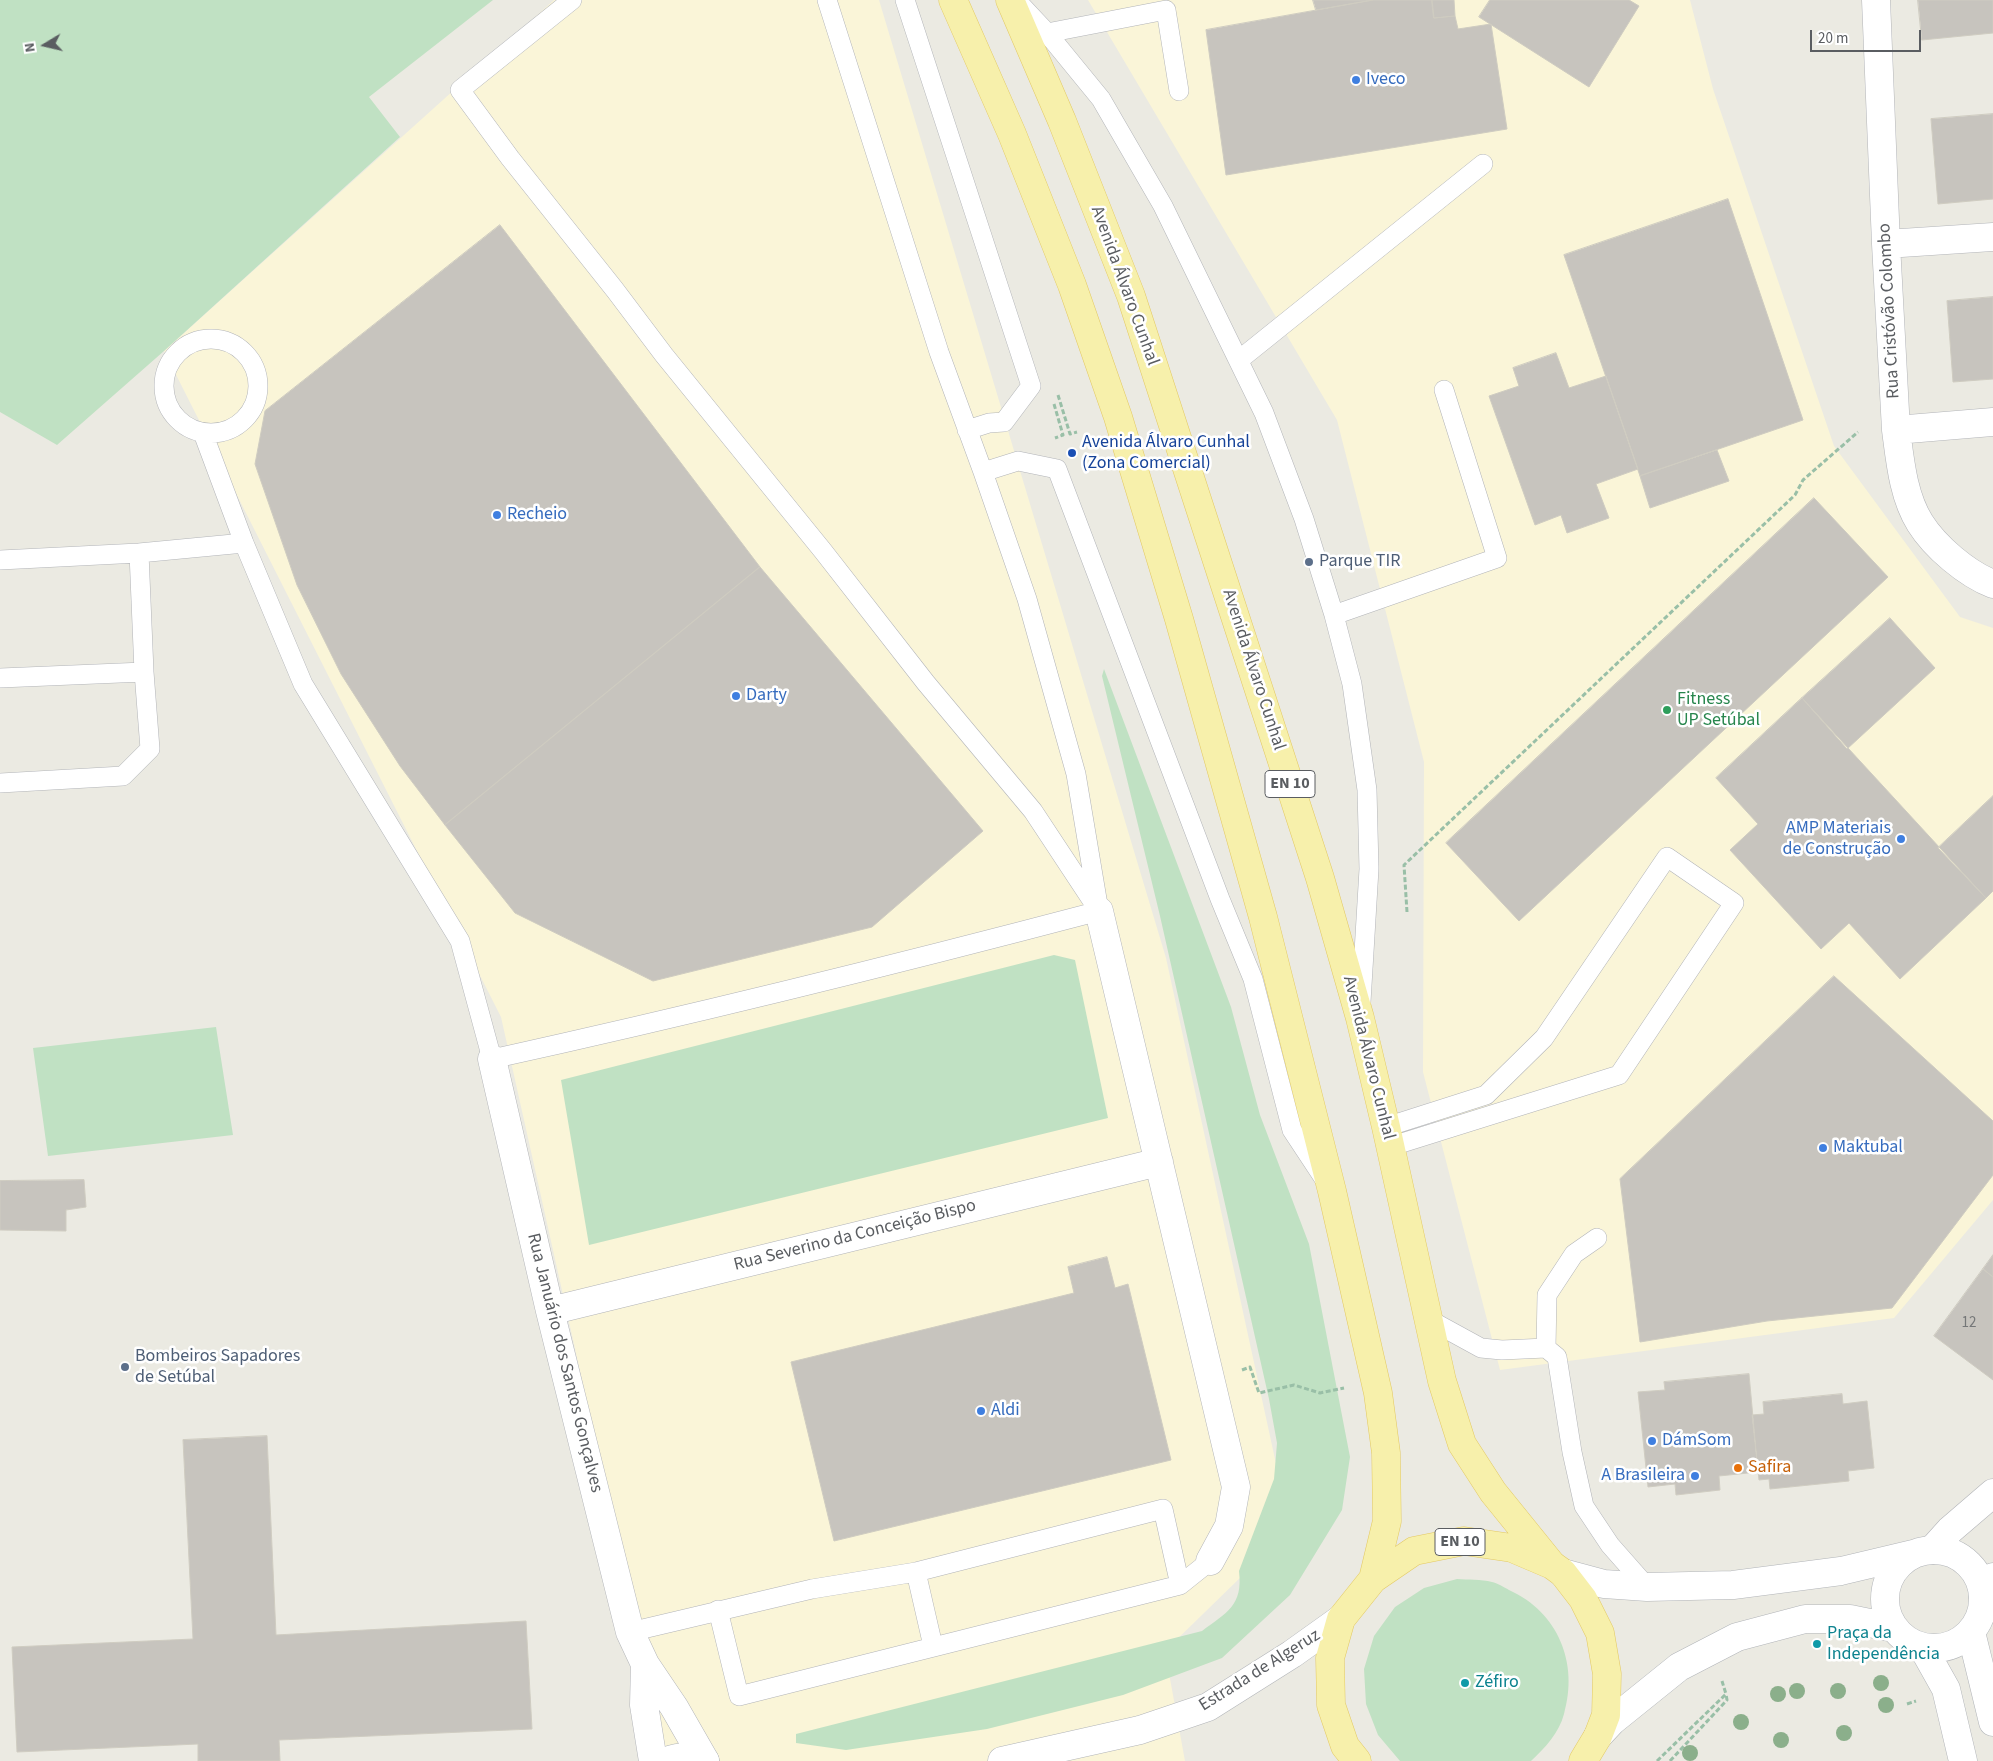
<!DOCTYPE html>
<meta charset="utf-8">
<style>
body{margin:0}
#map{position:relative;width:1993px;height:1761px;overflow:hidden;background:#ebeae2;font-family:"Source Sans 3",sans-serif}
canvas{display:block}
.north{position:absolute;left:20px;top:20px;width:50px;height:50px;-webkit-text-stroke:4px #fff;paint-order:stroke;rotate:261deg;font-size:14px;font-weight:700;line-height:20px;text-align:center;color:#5a5d61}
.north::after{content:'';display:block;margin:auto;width:18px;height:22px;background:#5a5d61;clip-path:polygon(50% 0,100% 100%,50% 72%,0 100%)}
.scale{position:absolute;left:1810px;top:30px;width:111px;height:22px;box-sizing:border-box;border:2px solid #5a5d61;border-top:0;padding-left:6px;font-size:15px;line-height:18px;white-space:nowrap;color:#5a5d61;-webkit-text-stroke:4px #fff;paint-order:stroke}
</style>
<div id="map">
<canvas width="1993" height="1761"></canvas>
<div class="north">N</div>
<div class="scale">20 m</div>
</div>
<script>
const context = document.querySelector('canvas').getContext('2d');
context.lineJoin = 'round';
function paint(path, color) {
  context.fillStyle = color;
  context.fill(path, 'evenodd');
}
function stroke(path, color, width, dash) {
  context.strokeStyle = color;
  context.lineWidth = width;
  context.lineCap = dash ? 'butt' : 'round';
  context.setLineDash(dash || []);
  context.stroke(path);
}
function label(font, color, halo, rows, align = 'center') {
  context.font = font + ' "Source Sans 3",sans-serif';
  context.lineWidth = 5;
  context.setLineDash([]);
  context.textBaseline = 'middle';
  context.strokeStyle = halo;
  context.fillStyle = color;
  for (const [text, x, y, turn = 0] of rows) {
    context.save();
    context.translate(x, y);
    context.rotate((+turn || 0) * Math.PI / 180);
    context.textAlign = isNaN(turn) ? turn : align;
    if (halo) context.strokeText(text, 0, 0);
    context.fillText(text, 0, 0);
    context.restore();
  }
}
paint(new Path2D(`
 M554 0H879L1166 958 1280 1482 1242 1576 1165 1651 1185 1761H667L501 1017 164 351Z
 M1088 0H1690L1713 89 1834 446 1960 617 1993 628V1200L1894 1318 1500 1370 1423 1072 1424 762 1337 420Z`), '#faf5d8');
paint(new Path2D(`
 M0 0H493L369 97 400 137 164 351 57 445 0 412Z
 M1104 669 1231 1007 1260 1115 1309 1244 1350 1457 1342 1510 1290 1595 1222 1658 1123 1695 987 1729 846 1750 796 1743V1734L1202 1631C1227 1612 1243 1606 1239 1571L1274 1479 1277 1443 1269 1399 1160 916 1102 676Z
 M1054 955 1075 960 1108 1118 589 1245 561 1080Z
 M216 1027 233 1135 48 1156 33 1048Z
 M1457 1579C1468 1580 1481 1579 1492 1582 1497 1583 1504 1587 1509 1590 1558 1612 1579 1663 1564 1714 1559 1733 1545 1748 1531 1761H1400L1378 1735 1366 1704 1364 1669 1374 1636 1395 1607 1424 1588Z`), '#c0e1c3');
const building = new Path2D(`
 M1313 0H1373L1316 10Z
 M1373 0H1432L1434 18 1455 16 1458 29 1491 24 1507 129 1226 175 1206 30Z
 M1432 0H1454L1455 16 1434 18Z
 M1490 0H1629L1639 6 1589 87 1479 17Z
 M1918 0H1993V33L1922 40Z
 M1993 114V199L1938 204 1931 119Z
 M1728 199 1803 420 1640 476 1564 255Z
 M500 225 760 567 445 825 400 766 341 674 297 585 255 464 265 411Z
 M1993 297V379L1953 382 1947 301Z
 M1556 353 1569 388 1606 376 1638 469 1596 484 1609 518 1567 533 1561 515 1535 525 1489 396 1519 386 1513 368Z
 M1717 450 1729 481 1650 508 1640 476Z
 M1814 498 1888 577 1519 921 1446 843Z
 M760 567 983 831 872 927 653 981 515 913 445 825Z
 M1890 618 1935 668 1847 749 1802 698Z
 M1802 698 1986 898 1900 979 1849 923 1821 949 1730 850 1758 824 1716 778Z
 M1993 796V891L1986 898 1938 848Z
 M1834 976 1993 1121V1175L1892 1308 1767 1321 1640 1342 1620 1179Z
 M84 1180 86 1207 66 1210V1231L0 1230V1181Z
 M1993 1255V1277L1983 1269Z
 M1107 1257 1115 1288 1128 1284 1171 1460 834 1541 791 1362 1074 1293 1068 1267Z
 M1983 1269 1993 1277V1380L1934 1336Z
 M1749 1374 1758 1472 1719 1476 1720 1490 1676 1495 1675 1484 1648 1487 1638 1392 1665 1390 1664 1382Z
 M1842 1394 1843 1404 1867 1401 1874 1468 1848 1471 1849 1481 1770 1489 1769 1479 1759 1480 1752 1415 1764 1414 1763 1402Z
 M267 1436 276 1635 526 1621 532 1729 279 1740 280 1761H198V1744L17 1752 12 1647 193 1639 183 1440Z`);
paint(building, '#c7c4be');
stroke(building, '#cfccc1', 1);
const service = new Path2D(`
 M572 0 460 90 510 158 615 290 664 355 823 551 926 683 1033 811 1099 911 1076 774 1027 599 983 472 939 352 827 0
 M905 0 1031 386 1004 422 989 423 967 430
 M1017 1 1047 33 1101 99 1163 206 1264 413 1304 519 1334 615 1352 684 1367 790 1369 869 1361 1002
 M1047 33 1166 10 1179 91
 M164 386a47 47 0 1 1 94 0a47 47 0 1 1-94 0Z
 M1239 360 1483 164
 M203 433 244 543 303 684 460 941 492 1059C696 1014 898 964 1099 911
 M983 472 1018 461 1057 469 1220 899 1253 979 1292 1130 1323 1177
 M0 560 139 553 244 543
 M1334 615 1497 558 1444 390
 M0 678 144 672 139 553
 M0 783 123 776 150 749 144 672
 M1386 1127 1486 1095 1544 1038 1667 857 1734 903 1619 1075 1389 1147
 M1428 1319 1481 1348 1502 1350 1546 1348 1557 1357 1572 1452 1584 1506 1610 1545 1647 1587
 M1546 1348 1547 1295 1574 1254 1597 1238
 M916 1572 933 1646
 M718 1610 739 1696 1180 1585 1210 1561
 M630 1632 812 1589 916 1572 1163 1509 1180 1585`);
const minor = new Path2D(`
 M1876 0 1886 244 1896 430C1900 460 1903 496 1920 523 1935 547 1967 574 1993 584
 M1886 244 1993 237
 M1896 430 1993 422
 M1099 911 1236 1487 1229 1526 1210 1561
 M492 1059 550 1311 630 1632 645 1664 674 1707 705 1761
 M550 1311 1159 1162
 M645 1664 644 1705 653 1761`);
const tertiary = new Path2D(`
 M1932 1550 1950 1530 1993 1493
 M1983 1596 1993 1577`);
const secondary = new Path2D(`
 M1885 1599a49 49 0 1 1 98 0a49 49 0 1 1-98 0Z
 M1563 1573 1604 1584 1647 1587 1733 1585 1841 1571 1921 1552
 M1971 1632 1993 1722
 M1923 1648 1946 1689 1963 1761
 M1598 1736 1612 1721 1679 1667 1737 1637 1805 1619H1850L1894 1628
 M666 1761C681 1756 690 1756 705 1761
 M1002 1761 1140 1730 1208 1707 1292 1654 1341 1619`);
const primary = new Path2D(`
 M953 0 1012 134 1072 285 1118 417 1179 619 1263 917 1332 1191 1378 1393 1386 1453 1387 1521 1373 1579
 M1010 0 1062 121 1131 296 1320 878 1360 1018 1386 1127 1442 1381 1462 1444 1493 1492 1552 1565
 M1357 1761 1345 1746 1331 1705 1330 1658 1341 1619 1373 1579 1414 1551 1464 1541 1512 1548 1552 1565 1563 1573 1583 1599 1600 1633 1607 1674 1606 1715 1598 1736 1583 1761`);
stroke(service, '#b2b4b8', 20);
stroke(minor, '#b2b4b8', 29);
stroke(tertiary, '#b2b4b8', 29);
stroke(secondary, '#b1b4b8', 29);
stroke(primary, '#e3c963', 29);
stroke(new Path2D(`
 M1058 395 1070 434 1077 432
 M1054 404 1063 435 1055 438
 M1407 912 1404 865 1795 495 1803 480 1858 432
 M1242 1370 1250 1367 1259 1393 1294 1385 1320 1393 1344 1388
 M1907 1704 1916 1701
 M1657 1761 1726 1694 1722 1681
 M1670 1761 1727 1700 1726 1694`), '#99bfa7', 3, [5, 2.5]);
stroke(service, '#fff', 19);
stroke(minor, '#fff', 28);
stroke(tertiary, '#fff', 28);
stroke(secondary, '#fff', 28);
stroke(primary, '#f7f0ab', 28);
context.fillStyle = '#8baf8b';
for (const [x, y] of [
 [1881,1683],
 [1797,1691],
 [1838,1691],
 [1778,1694],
 [1886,1705],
 [1741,1722],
 [1844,1733],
 [1781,1740],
 [1690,1753]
]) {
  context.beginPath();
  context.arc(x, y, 8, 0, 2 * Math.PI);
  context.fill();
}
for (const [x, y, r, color] of [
 [1356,80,5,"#3f7fe0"],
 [1072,453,5,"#1a4fb4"],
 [497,515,5,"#3f7fe0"],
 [1309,562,5,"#5c6f8a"],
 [736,696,5,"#3f7fe0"],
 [1667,710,5,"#2e9e5b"],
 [1901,839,5,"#3f7fe0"],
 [1823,1148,5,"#3f7fe0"],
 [125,1367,5,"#5c6f8a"],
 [981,1411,5,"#3f7fe0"],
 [1652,1441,5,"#3f7fe0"],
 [1738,1468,5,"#e8710a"],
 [1695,1476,5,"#3f7fe0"],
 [1817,1644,5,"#0f9aa8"],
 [1465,1683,5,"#0f9aa8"]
]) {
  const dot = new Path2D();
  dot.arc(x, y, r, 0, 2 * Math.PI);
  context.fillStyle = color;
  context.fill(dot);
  stroke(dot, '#fff', 2);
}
label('15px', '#757778', null, [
 ["12",1969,1324]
]);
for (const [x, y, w] of [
 [1290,784,50],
 [1460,1542,50]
]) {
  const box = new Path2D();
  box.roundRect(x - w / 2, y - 13.5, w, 27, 4);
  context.fillStyle = '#fff';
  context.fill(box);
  stroke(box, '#5a5d61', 1);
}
label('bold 16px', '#5a5d61', null, [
 ["EN 10",1290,784],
 ["EN 10",1460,1542]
]);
label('18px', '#366cbe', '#fff', [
 ["Iveco",1366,80],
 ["Recheio",507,515],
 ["Darty",746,696],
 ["AMP Materiais",1891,829,"right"],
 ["de Construção",1891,850,"right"],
 ["Maktubal",1833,1148],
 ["Aldi",991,1411],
 ["DámSom",1662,1441],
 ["A Brasileira",1685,1476,"right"]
], 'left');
label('18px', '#5a5d61', '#fff', [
 ["Avenida Álvaro Cunhal",1124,286,70],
 ["Rua Cristóvão Colombo",1890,311,-93],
 ["Avenida Álvaro Cunhal",1253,670,72],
 ["Avenida Álvaro Cunhal",1368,1058,76],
 ["Rua Severino da Conceição Bispo",855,1236,-14],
 ["Rua Januário dos Santos Gonçalves",564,1363,76],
 ["Estrada de Algeruz",1260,1671,-32]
]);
label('18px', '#164399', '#fff', [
 ["Avenida Álvaro Cunhal",1082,443],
 ["(Zona Comercial)",1082,464]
], 'left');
label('18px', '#4e5e75', '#fff', [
 ["Parque TIR",1319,562],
 ["Bombeiros Sapadores",135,1357],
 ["de Setúbal",135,1378]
], 'left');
label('18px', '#27864d', '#fff', [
 ["Fitness",1677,700],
 ["UP Setúbal",1677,721]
], 'left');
label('18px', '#c56008', '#fff', [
 ["Safira",1748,1468]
], 'left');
label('18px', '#0d838f', '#fff', [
 ["Praça da",1827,1634],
 ["Independência",1827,1655],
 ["Zéfiro",1475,1683]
], 'left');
</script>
